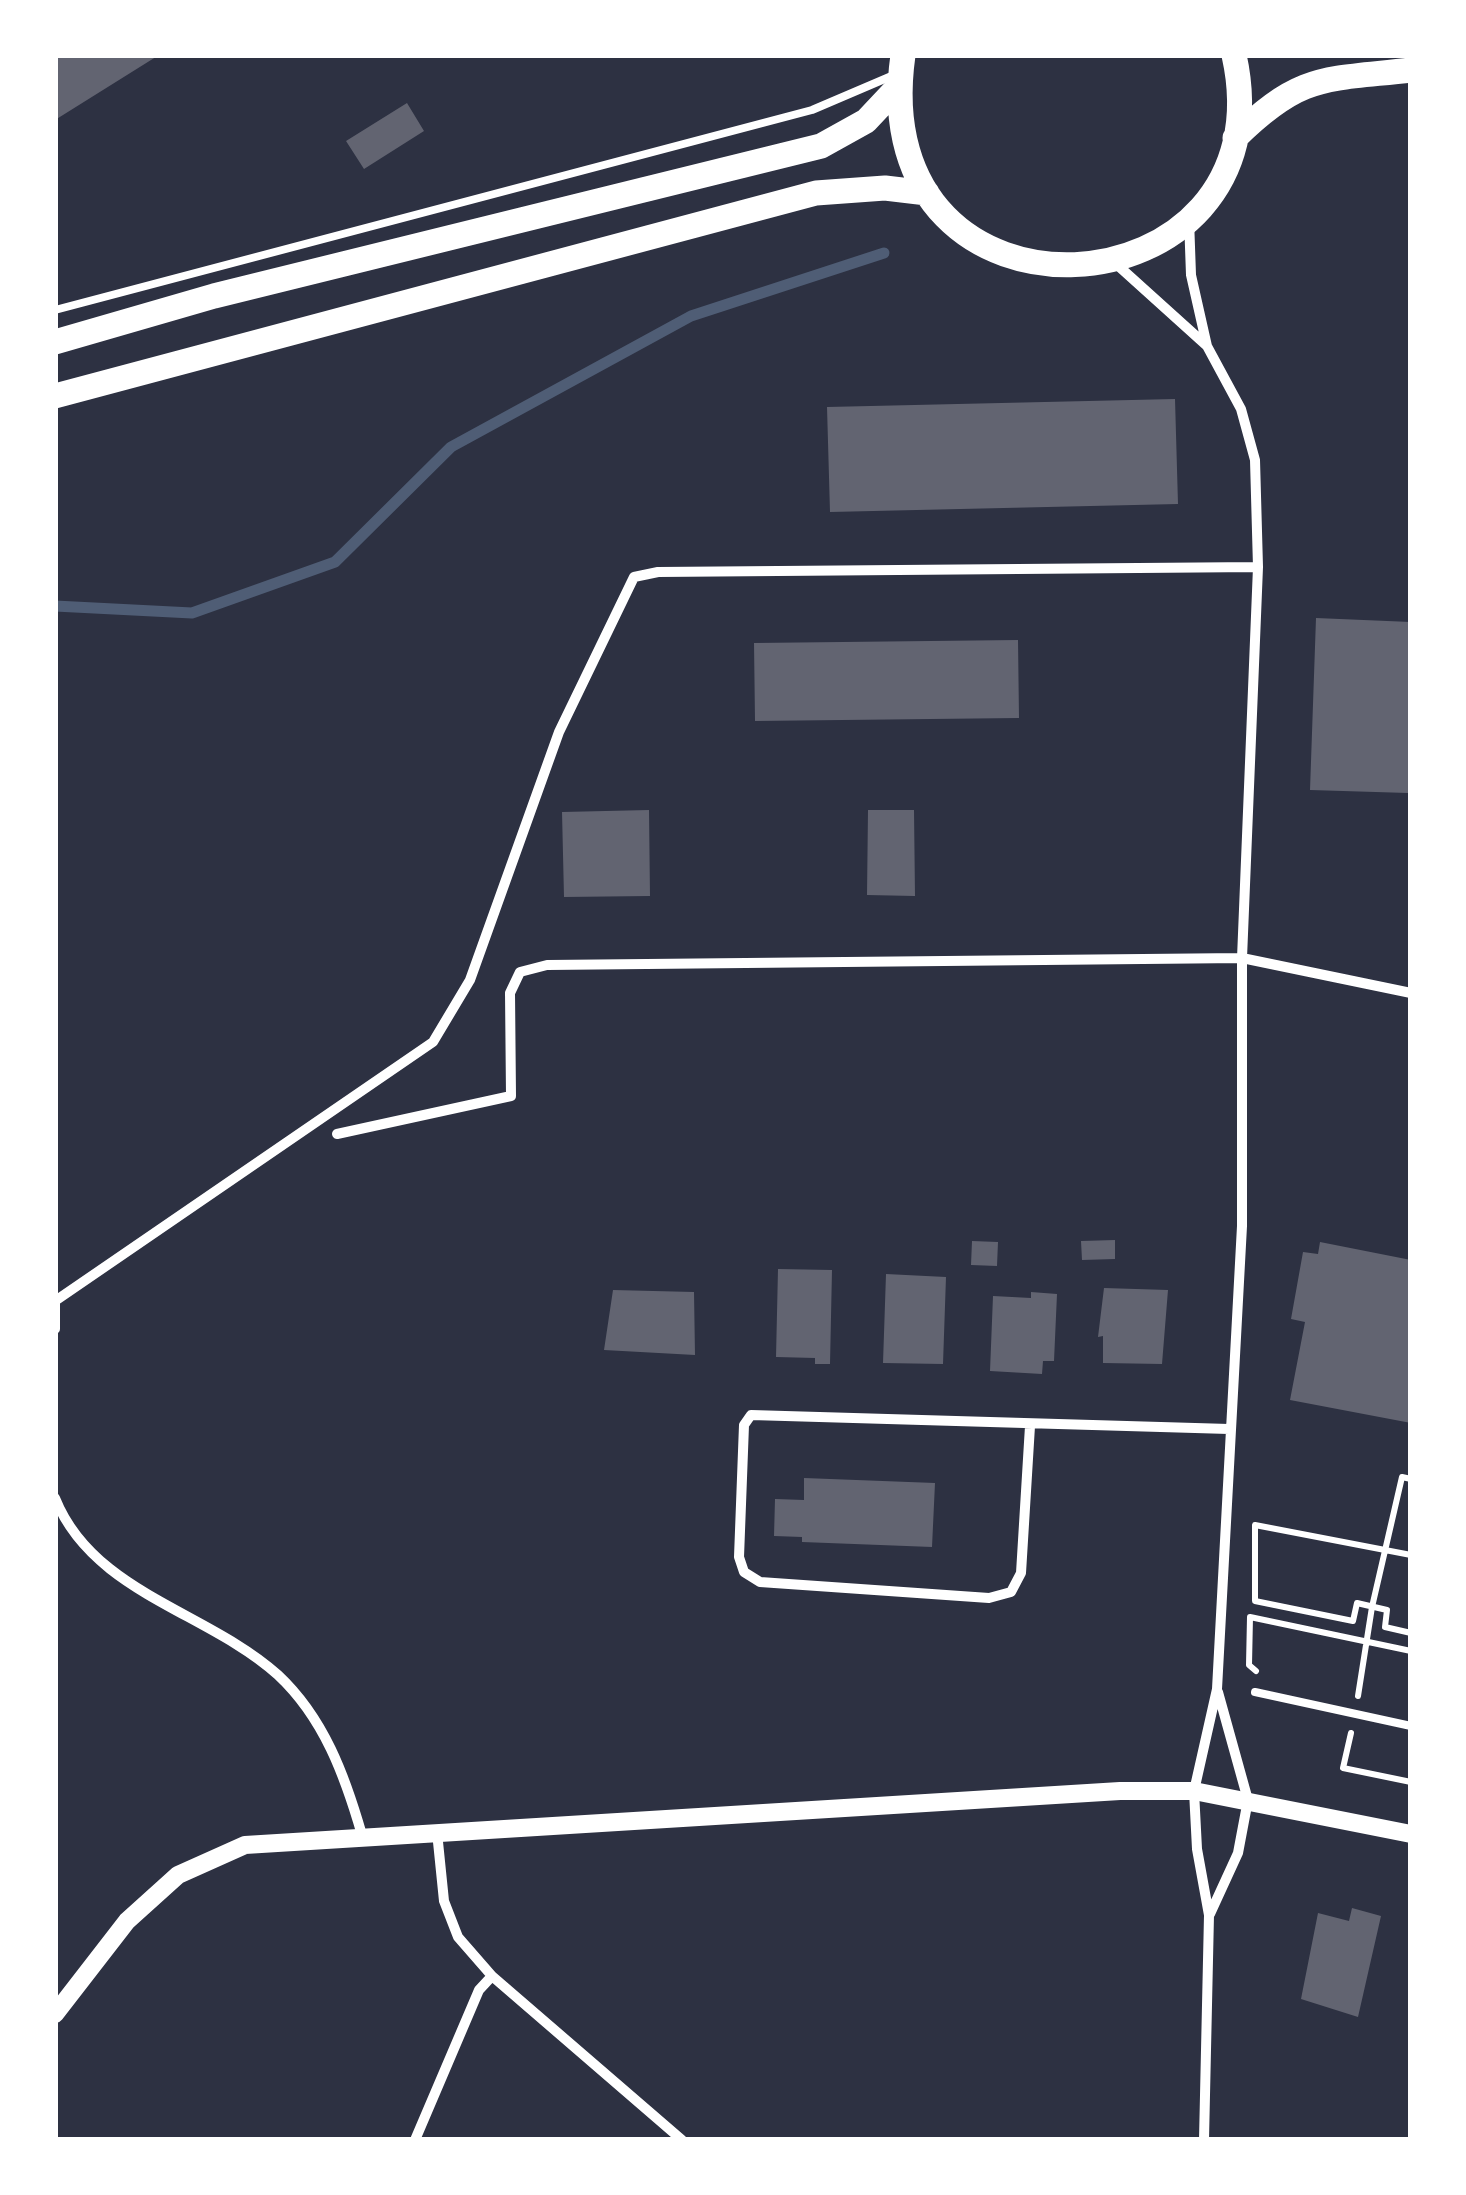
<!DOCTYPE html>
<style>
body{margin:0}
#map{position:relative;width:1466px;height:2195px;overflow:hidden;background:#2d3142;font-family:Arial,sans-serif}
canvas{display:block}
.frame{position:absolute;inset:0;border:58px solid #fff;pointer-events:none}
</style>
<div id="map">
<canvas width="1466" height="2195"></canvas>
<div class="frame"></div>
</div>
<script>
const context = document.querySelector('canvas').getContext('2d');
context.lineJoin = 'round';
function stroke(path, color, width, dash) {
  context.strokeStyle = color;
  context.lineWidth = width;
  context.lineCap = dash ? 'butt' : 'round';
  context.setLineDash(dash || []);
  context.stroke(path);
}
function paint(path, color) {
  context.fillStyle = color;
  context.fill(path, 'evenodd');
}
stroke(new Path2D(`
 M55 606 192 613 335 562 451 447 691 316 884 253`), '#4f5d75', 11);
paint(new Path2D(`
 M55 55H159L55 120Z
 M407 103 424 131 364 169 346 141Z
 M1175 399 1178 504 830 512 827 407Z
 M1316 618 1411 622 1408 793 1310 790Z
 M1018 640 1019 718 755 721 754 643Z
 M649 810 650 896 564 897 562 812Z
 M868 810H914L915 896 867 895Z
 M1115 1240V1259L1082 1260 1081 1241Z
 M972 1241 998 1242 997 1266 971 1265Z
 M1320 1242 1411 1260V1423L1290 1400 1305 1322 1291 1319 1303 1252 1318 1254Z
 M778 1269 832 1270 830 1364H815V1358L776 1357Z
 M886 1274 946 1277 943 1364 883 1363Z
 M1104 1288 1168 1290 1162 1364 1103 1363V1336L1098 1337Z
 M613 1290 694 1292 695 1355 604 1350Z
 M1031 1292 1057 1294 1054 1361H1043L1042 1374 990 1371 993 1296 1031 1298Z
 M804 1478 935 1483 932 1547 802 1542V1537L774 1536 775 1499 804 1500Z
 M1352 1908 1381 1916 1358 2017 1301 1999 1318 1913 1349 1921Z`), '#626471');
stroke(new Path2D(`
 M1411 1555 1255 1525V1601L1353 1621 1357 1603 1387 1610 1385 1627 1411 1633
 M1256 1671 1249 1665 1250 1617 1411 1651
 M1358 1696 1372 1607 1402 1477 1411 1479
 M1351 1733 1343 1768 1411 1782`), '#fff', 6);
stroke(new Path2D(`
 M55 310 812 110 901 72
 M1255 1692 1411 1726`), '#fff', 8);
stroke(new Path2D(`
 M1189 219 1191 275 1207 346 1241 409 1255 460 1258 567 1242 958V1226L1217 1689 1194 1791 1197 1849 1209 1915 1204 2140
 M1114 262 1206 345
 M337 1134 511 1096 510 993 520 972 547 965 1242 958 1411 993
 M55 1298V1329
 M58 1299 433 1042 470 980 559 732 634 577 658 572 1258 567
 M1030 1426 1021 1573 1011 1592 989 1598 760 1582 744 1572 739 1557 744 1425 751 1415 1229 1429
 M55 1498C93 1593 207 1611 278 1675 324 1718 345 1776 362 1835
 M437 1832 444 1901 458 1937 492 1976 682 2140
 M1210 1914 1238 1853 1248 1800 1218 1692
 M415 2140 479 1990 492 1976`), '#fff', 10);
stroke(new Path2D(`
 M55 2014 127 1921 178 1875 245 1845 1120 1791H1194L1411 1834`), '#fff', 18);
stroke(new Path2D(`
 M903 55C861 350 1293 319 1234 55
 M1235 138C1301 73 1324 80 1411 70
 M55 342 214 296 821 146 866 121 898 87
 M55 396 816 193 885 188 927 193`), '#fff', 25);
</script>
